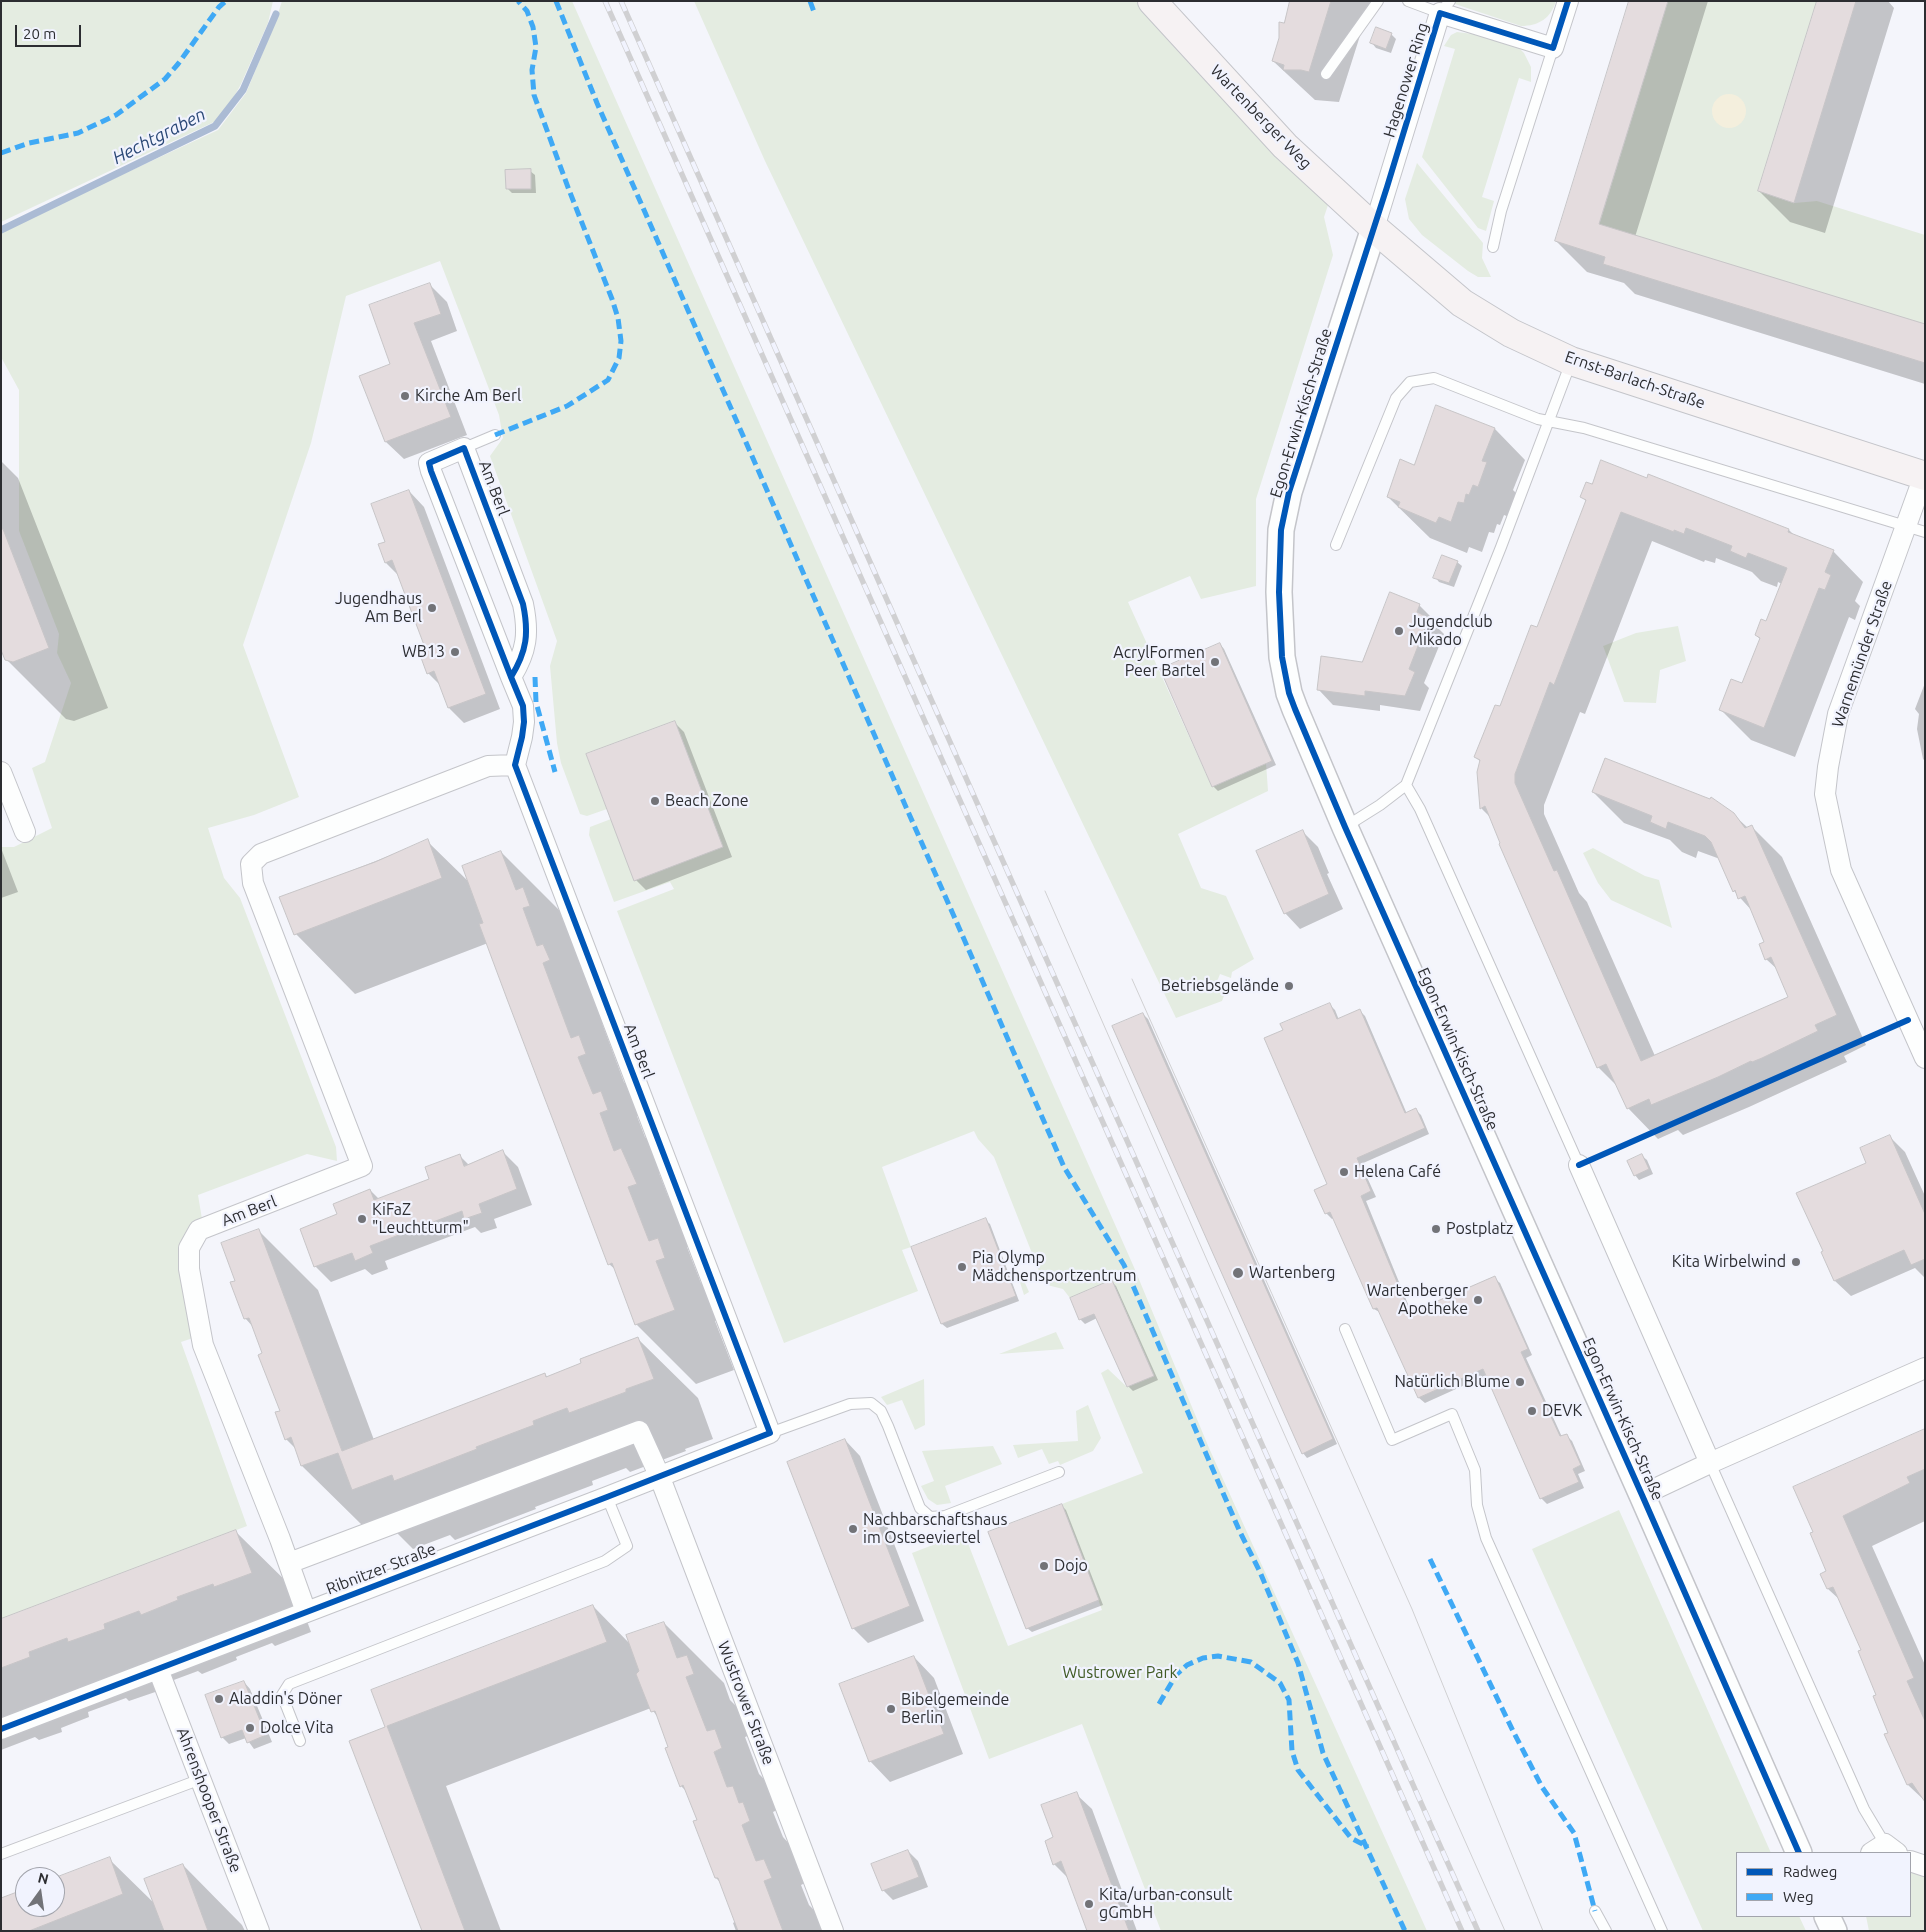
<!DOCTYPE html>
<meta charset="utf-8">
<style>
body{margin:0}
#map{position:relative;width:1926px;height:1932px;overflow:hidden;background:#f4f5fb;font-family:Ubuntu,sans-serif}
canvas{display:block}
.frame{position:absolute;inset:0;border:2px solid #2c2d31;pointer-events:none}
.legend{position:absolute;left:1736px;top:1852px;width:175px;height:65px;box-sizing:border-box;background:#f1f3fe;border:1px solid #a2a4ac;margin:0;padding:6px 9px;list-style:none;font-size:15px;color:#2c2d31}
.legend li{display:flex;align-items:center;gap:10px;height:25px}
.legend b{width:25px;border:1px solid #a2a4ac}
.north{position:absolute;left:15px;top:1867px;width:50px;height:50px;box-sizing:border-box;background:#f1f3fe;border:1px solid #a2a4ac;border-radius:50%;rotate:14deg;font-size:14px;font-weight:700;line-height:20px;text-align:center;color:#2c2d31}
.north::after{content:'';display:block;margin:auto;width:18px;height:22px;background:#727378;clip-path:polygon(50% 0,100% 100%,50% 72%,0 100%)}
.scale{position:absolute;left:15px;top:25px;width:66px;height:22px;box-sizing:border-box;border:2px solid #2c2d31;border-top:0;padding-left:6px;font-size:15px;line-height:18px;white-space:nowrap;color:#2c2d31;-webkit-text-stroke:4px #f1f3fe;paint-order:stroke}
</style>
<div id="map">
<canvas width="1926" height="1932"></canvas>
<div class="frame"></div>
<ul class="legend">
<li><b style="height:6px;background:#0057b8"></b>Radweg</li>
<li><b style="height:6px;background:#3fa9f5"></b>Weg</li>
</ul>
<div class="north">N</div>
<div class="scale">20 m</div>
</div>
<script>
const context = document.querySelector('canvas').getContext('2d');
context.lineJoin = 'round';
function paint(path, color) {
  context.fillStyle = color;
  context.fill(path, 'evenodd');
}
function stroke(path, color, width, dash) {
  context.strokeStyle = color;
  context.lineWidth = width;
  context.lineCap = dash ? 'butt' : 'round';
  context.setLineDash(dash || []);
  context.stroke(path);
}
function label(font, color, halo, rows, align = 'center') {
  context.font = font + ' Ubuntu,sans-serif';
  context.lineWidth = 4.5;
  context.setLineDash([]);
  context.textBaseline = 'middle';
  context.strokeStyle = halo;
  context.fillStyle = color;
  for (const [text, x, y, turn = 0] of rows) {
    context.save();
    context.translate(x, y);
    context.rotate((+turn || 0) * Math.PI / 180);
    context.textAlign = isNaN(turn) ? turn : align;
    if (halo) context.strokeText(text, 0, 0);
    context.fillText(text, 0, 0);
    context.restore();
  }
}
paint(new Path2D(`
 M1 1H273L268 23 241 84 230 104 214 122 1 222Z
 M282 1H572L1133 1265 1209 1448 1427 1931H1161L1082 1724 989 1759 912 1553 964 1533 1008 1646 1102 1610 1062 1504 1143 1473 1101 1373 1108 1369 1127 1387 1154 1375 1112 1280 1070 1298 1063 1289 1047 1285 1043 1275 1025 1283 1029 1292 1024 1295 1019 1279 1039 1271 994 1157 978 1139 974 1131 882 1167 911 1247 902 1250 918 1291 784 1343 617 911 674 889 670 882 614 902 589 835 590 827 611 819 723 847 675 721 586 754 607 809 587 816 580 814 561 763 557 743 550 666 557 641 490 456 503 438 499 415 440 261 346 296 311 443 243 645 299 797 254 815 208 828 224 878 240 898 336 1147 337 1161 307 1154 198 1195 202 1219 190 1230 193 1338 181 1342 247 1526 1 1619V847H14L52 828 32 768 45 762 71 683 57 653 59 634 19 531V390L1 357V231L218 130 246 93 275 23Z
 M694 1H1138L1283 161 1328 205 1324 217 1333 255 1256 499V586L1201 599 1190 576 1128 602 1212 787 1266 763 1268 791 1178 834 1201 888 1226 896 1254 959 1232 972 1231 978 1220 974 1214 989 1225 993 1222 1001 1176 1018 765 161Z
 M1446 1H1556C1551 18 1539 26 1521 26Z
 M1668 1H1817L1758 191 1794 203 1817 201 1925 235V324L1596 235Z
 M1457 32 1473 34 1518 47 1524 53 1531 67V82L1519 78 1482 197 1494 201 1486 231 1478 228 1422 157 1455 49 1444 46 1451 35Z
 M1417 163 1483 243 1482 258 1491 277H1478L1468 271 1422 235 1409 219 1405 199Z
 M1678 626 1686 661 1660 670 1656 703 1624 702 1603 646 1636 633Z
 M1593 848 1645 876 1659 880 1672 928 1611 900 1598 883 1583 853Z
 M1056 1332 1064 1349 999 1354Z
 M924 1379 925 1425 915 1430 902 1400 887 1405 881 1397Z
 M1088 1405 1101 1438 1093 1451 1060 1465 1058 1461 1049 1464 1042 1449 1018 1458 1013 1445 1078 1441 1076 1411Z
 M993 1446 1002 1464 945 1486 951 1503 937 1505 928 1499 921 1486 934 1481 922 1451Z
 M1619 1510 1771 1853H1737V1916H1799L1806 1931H1703L1532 1549Z
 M1910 1869 1925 1876V1931H1869L1866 1916H1910Z`), '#e4ece1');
paint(new Path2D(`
 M1712 111a17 17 0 1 1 34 0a17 17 0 1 1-34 0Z`), '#f4efdd');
paint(new Path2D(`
 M1292 1H1371L1339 102 1315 100 1273 61Z
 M1630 1H1708L1635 237 1925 326V384L1635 294 1624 283 1587 272 1556 241Z
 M1818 1H1888L1894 8 1825 233 1790 222 1759 191Z
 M1391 34 1396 39 1391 53 1376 48 1372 43Z
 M530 171 535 175 536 193H512L507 188Z
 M429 284 447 302 457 331 431 341 467 435 404 459 386 442 361 376 392 364Z
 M1437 407 1495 429 1525 460 1513 490 1517 494 1509 517 1504 515 1500 525 1497 524 1494 533 1489 532 1482 552 1469 547 1467 553 1430 538 1388 497 1415 466Z
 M1 461 18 478 108 708 74 721 66 719 6 659 1 647Z
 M409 491 424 507 500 709 464 723 449 708 441 686 428 673V653L400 577 386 563 379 545 386 542Z
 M1582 497 1789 530 1796 537 1833 551 1863 582 1855 601 1860 606 1855 620 1849 617 1795 757 1751 740 1721 710 1743 685 1761 640 1756 635 1767 623 1782 584 1778 582 1777 587 1761 581 1752 572 1716 558 1715 563 1705 560 1704 562 1652 541 1585 714 1580 712 1544 805V814L1579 893 1587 902 1655 1056 1789 998 1778 970 1766 959V942L1753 912 1734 891 1720 859 1698 851 1696 858 1682 852 1670 840 1624 823 1593 792 1733 814 1748 828 1751 826 1782 857 1866 1045 1844 1056 1847 1062 1749 1107 1683 1135 1678 1130 1658 1139 1628 1108 1617 1086 1598 1067 1491 818 1482 809 1479 772 1481 762 1475 757 1501 708 1538 628 1587 502Z
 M1457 562 1462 566 1454 587 1439 582 1435 577Z
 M1419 605 1435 621 1433 623 1444 634 1424 683 1429 688 1420 711 1380 705V711L1333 705 1318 689 1363 663Z
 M1220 644 1224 649 1276 765 1218 791 1213 786Z
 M1925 683V761L1923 759 1917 729 1919 714 1915 709Z
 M674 722 684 732 732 857 646 890 636 880Z
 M1302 831 1318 847 1329 873 1327 874 1343 909 1300 929 1285 913Z
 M427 841 470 883 501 852 561 912 589 966 582 968 591 993 603 1005 609 1020 602 1023 624 1082 638 1096 645 1114 637 1116 645 1137 660 1152 667 1170 659 1173 668 1196 681 1209 696 1244 687 1247 701 1283 717 1299 724 1318 715 1321 734 1370 696 1384 636 1324 617 1271 609 1264 488 943 355 994 296 934 281 898Z
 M1 848 18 892 1 898Z
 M1329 1004 1335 1010 1339 1020 1360 1011 1365 1016 1407 1114 1416 1110 1421 1115 1429 1134 1361 1164 1376 1197 1366 1201 1412 1314 1494 1278 1500 1283 1532 1355 1526 1358 1562 1437 1566 1435 1572 1441 1585 1471 1578 1474 1584 1488 1547 1504 1541 1498 1487 1375 1425 1403 1419 1398 1381 1313 1374 1309 1334 1218 1332 1219 1326 1213 1329 1185 1284 1030Z
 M1143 1014 1148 1019 1337 1444 1307 1458 1303 1453Z
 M1890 1137 1905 1152 1925 1196V1278L1915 1268 1851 1296 1835 1281 1823 1253 1868 1163Z
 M503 1152 518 1167 532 1205 494 1219 497 1228 481 1233 475 1227 385 1261 388 1269 372 1275 365 1269 331 1282 316 1267 301 1230 339 1215 370 1190 379 1199 430 1180 460 1156 469 1165Z
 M1642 1156 1647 1160 1653 1174 1639 1180 1635 1175Z
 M985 1220 990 1224 1019 1301 947 1328 942 1324 913 1248Z
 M259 1231 318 1290 374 1440 545 1374 548 1378 638 1339 698 1398 713 1439 685 1449 686 1451 630 1472 626 1468 592 1481 593 1485 535 1507 536 1509 455 1540 450 1535 413 1549 382 1518 362 1525 302 1466 296 1449 286 1439 281 1411 264 1353 254 1328 245 1318 236 1281Z
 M1111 1281 1116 1286 1158 1380 1133 1391 1128 1386 1097 1318 1085 1324 1080 1319Z
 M1925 1431V1521L1872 1546 1925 1665V1801L1908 1785 1863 1651 1840 1600 1828 1589 1822 1574 1827 1572 1811 1534Z
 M845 1440 860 1456 924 1621 868 1643 853 1628Z
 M1061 1505 1066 1510 1103 1605 1032 1632 1027 1628Z
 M236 1532 296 1591 311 1632 275 1646 272 1643 236 1657 237 1660 202 1674 198 1671 163 1684 164 1689 129 1701 126 1698 88 1712 89 1717 61 1728 62 1732 39 1740 35 1737 1 1750V1621Z
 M593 1606 631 1645 664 1623 724 1683 730 1700 746 1716 753 1734 745 1737 759 1774 775 1790 781 1808 773 1812 783 1837 792 1847 809 1881 801 1885 809 1905 824 1920 828 1931H736L733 1923 736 1921 722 1884 716 1878 688 1793 681 1786 670 1748 659 1719 651 1708 446 1786 501 1931H423L387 1727 373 1690Z
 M914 1657 934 1678 963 1754 890 1782 870 1761Z
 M244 1682 250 1689 272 1742 254 1749 246 1738 229 1744 222 1737Z
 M1076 1794 1092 1809 1137 1931H1089L1069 1879 1054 1864 1055 1838Z
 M908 1851 918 1861 928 1887 893 1900 883 1890Z
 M109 1859 156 1905 183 1865 242 1925 245 1931H1L25 1891V1907H55V1879Z`), '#0003');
stroke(new Path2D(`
 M1 230 215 126 243 90 276 14`), '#abbbd4', 7);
const building = new Path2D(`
 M1290 1H1331L1309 72 1301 70H1283L1284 65 1272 61 1279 38V22L1284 23Z
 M1629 1H1668L1599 224 1925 324V363L1603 264 1605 257 1555 241Z
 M1817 1H1856L1794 203 1758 191Z
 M1376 27 1392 33 1386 49 1370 43Z
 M531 169V189H506L505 170Z
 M430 283 441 314 414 323 451 417 385 442 359 376 390 364 369 305Z
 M1436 405 1495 428 1482 461 1487 462 1478 487 1473 485 1469 495 1466 494 1464 503 1458 502 1451 522 1439 517 1436 523 1398 507 1400 502 1387 497 1400 459 1414 465Z
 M1601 460 1647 478 1648 474 1789 529 1788 532 1834 550 1825 572 1831 575 1825 590 1819 588 1764 728 1719 710 1731 679 1742 683 1760 638 1755 635 1761 619 1766 621 1787 568 1748 553 1746 558 1730 551 1732 546 1686 528 1684 534 1674 530V532L1621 512 1554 685 1550 682 1515 774V783L1554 871 1557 870 1641 1061 1788 997 1771 957 1765 960 1759 944 1764 942 1745 896 1738 899 1735 890 1733 892 1711 842 1705 836 1668 822 1666 829 1650 822 1652 816 1592 792 1605 758 1710 799 1711 797 1734 813 1745 828 1752 825 1837 1015 1815 1025 1818 1031 1762 1058 1752 1062 1751 1061 1718 1077 1651 1105 1649 1099 1627 1109 1606 1064 1597 1068 1499 844 1500 843 1485 806 1480 809 1477 772 1480 760 1474 757 1495 705 1500 706 1531 625 1537 627 1586 500 1580 497 1586 482 1592 484Z
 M409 490 486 694 448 708 434 671 427 674 420 655 427 653 392 560 385 563 378 544 385 542 371 504Z
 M1 529H3L49 648 13 662 5 660 1 650Z
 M1442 555 1458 561 1449 583 1433 578Z
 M1390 592 1420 604 1417 612 1429 618 1409 669 1415 672 1405 696 1365 691V696L1317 690 1321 656 1362 662Z
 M1220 643 1272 761 1212 787 1160 669Z
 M675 721 723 847 634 881 586 754Z
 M1303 830 1329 894 1284 914 1256 851Z
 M428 839 442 878 294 935 279 897 375 862Z
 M501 851 516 890 523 887 530 906 523 908 537 946 543 944 550 960 543 963 571 1038 579 1035 586 1054 578 1057 593 1094 601 1091 608 1110 600 1113 614 1151 621 1148 637 1184 628 1187 649 1241 658 1238 665 1258 656 1261 675 1310 635 1325 612 1263 608 1265 507 999 479 924 483 923 462 866Z
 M1330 1003 1337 1019 1360 1009 1405 1113 1416 1108 1425 1128 1357 1158 1371 1191 1361 1196 1410 1313 1495 1276 1528 1349 1521 1352 1560 1436 1567 1434 1581 1465 1573 1469 1579 1482 1540 1499 1483 1369 1418 1398 1377 1308 1373 1309 1330 1212 1325 1214 1314 1190 1327 1184 1264 1038 1283 1030 1280 1024Z
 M1143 1013 1333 1439 1302 1454 1112 1026Z
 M1890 1135 1925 1214V1259L1911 1265 1904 1250 1834 1281 1821 1252 1823 1251 1796 1193 1866 1163 1860 1148Z
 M503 1150 517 1189 479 1204 482 1213 464 1219 462 1211 370 1246 373 1253 355 1261 352 1253 314 1267 300 1229 337 1214 333 1204 370 1189 374 1200 429 1179 425 1167 460 1154 464 1166Z
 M1642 1154 1649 1169 1634 1176 1627 1161Z
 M986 1218 1016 1296 941 1324 911 1247Z
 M259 1229 342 1451 545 1373 546 1377 581 1363 580 1359 638 1337 654 1379 626 1389V1392L569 1413 567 1408 533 1421 534 1425 476 1447 477 1449 394 1481 392 1475 352 1490 338 1453 301 1466 291 1437 285 1440 275 1412 280 1411 258 1355 262 1353 249 1318 244 1319 230 1282 235 1281 221 1243Z
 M1112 1280 1154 1376 1127 1387 1094 1314 1079 1320 1070 1298Z
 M1925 1429V1469L1907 1477 1910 1483 1843 1516 1914 1678 1907 1681 1925 1721V1802L1912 1783 1907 1785 1884 1734 1888 1733 1873 1696 1876 1695 1858 1651 1861 1650 1833 1587 1827 1589 1820 1574 1826 1571 1810 1533 1813 1532 1793 1487Z
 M845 1439 910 1606 852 1629 787 1462Z
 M1062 1504 1099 1600 1026 1629 988 1532Z
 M236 1530 252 1573 214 1587 213 1584 177 1597 178 1600 141 1615 139 1611 104 1624 105 1629 68 1642 67 1638 29 1652 30 1657 1 1668V1619Z
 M593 1605 607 1642 387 1726 465 1931H422L349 1741 385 1727 371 1690Z
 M664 1622 677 1658 687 1655 694 1674 686 1677 707 1731 715 1729 722 1748 714 1752 727 1787 733 1786 739 1803 743 1802 750 1821 742 1825 756 1861 764 1859 772 1878 764 1881 783 1931H738L718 1878H715L693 1821 697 1820 683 1785 680 1787 665 1748 668 1747 655 1711 651 1712 636 1674 639 1671 626 1635Z
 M914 1656 944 1734 869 1762 839 1684Z
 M244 1681 266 1735 247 1743 242 1730 221 1738 205 1695Z
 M1077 1792 1129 1931H1087L1061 1861 1053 1865 1045 1841 1053 1837 1041 1805Z
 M908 1850 919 1877 882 1891 871 1864Z
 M110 1857 123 1894 29 1931H1V1898L25 1889V1907H55V1878Z
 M183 1864 208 1931H164L144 1879Z`);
paint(building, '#e4dcde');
stroke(building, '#c7c5c7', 1);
const service = new Path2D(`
 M1408 1 1440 13 1450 1
 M1326 74 1378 1
 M1493 247 1501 211 1553 48
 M464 448 495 435
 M1336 545 1396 398 1410 382 1434 378 1538 419 1584 428 1925 532
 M1406 785 1420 809 1579 1165
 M1345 827 1380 805 1406 785 1501 547 1571 362
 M1345 1329 1392 1440 1452 1414 1475 1470 1477 1505 1486 1538 1662 1931
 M770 1433 850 1404 871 1403 881 1411 888 1426 920 1508 930 1517 945 1516 1059 1472
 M1710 1463 1864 1809 1885 1844
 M300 1741 282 1695 289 1684 605 1561 627 1546 607 1497
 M1 1854 201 1779
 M1595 1911 1606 1931`);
const minor = new Path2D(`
 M1374 228 1440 13 1553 48 1568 1
 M1924 476 1838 714 1828 767 1825 794 1841 870 1925 1058
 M1 772 25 832
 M1579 1165 1710 1463
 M1642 1495 1710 1463 1925 1368
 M289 1563 639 1431 659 1475 833 1931
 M306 1612 280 1539 203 1345 189 1269V1248L199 1230 362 1166 253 883 251 864 261 854 488 766 515 765
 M158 1669 259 1931
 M1 1729 607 1497 770 1433 515 765 522 737 524 722 523 706 511 677 431 471 429 463 464 448 523 604C529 633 527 651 511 677
 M1871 1853 1885 1844 1897 1853
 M1910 1861 1925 1866`);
const tertiary = new Path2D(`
 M1374 228 1289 492 1281 530 1279 592 1282 657 1289 693 1295 709 1345 827 1642 1495 1799 1853
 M1827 1916 1834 1931`);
const secondary = new Path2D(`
 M1152 1 1285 146 1374 228 1462 303 1511 333 1571 361 1925 476`);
stroke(service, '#c4c5ca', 12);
stroke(minor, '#c4c5ca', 22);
stroke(tertiary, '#c4c5ca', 28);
stroke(secondary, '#c4c5ca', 30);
stroke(service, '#fdfefe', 10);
stroke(minor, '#fdfefe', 20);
stroke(tertiary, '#fdfefe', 25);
stroke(secondary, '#f6f2f3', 28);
stroke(new Path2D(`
 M1045 891 1210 1267 1505 1931
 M1132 979 1412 1609 1543 1931`), '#d0d0d2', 1);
const rail = new Path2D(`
 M605 1 1462 1931
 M621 1 1478 1931`);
stroke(rail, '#d0d0d2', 5.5);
stroke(rail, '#f1f3fe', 4, [11]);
stroke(new Path2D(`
 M556 1 597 103 1064 1167 1124 1265 1240 1532 1260 1572 1298 1663 1323 1753 1405 1931
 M810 1 814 12
 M1 153 29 143 78 133 116 115 165 79 178 64 219 7 226 1
 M495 435 567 406 608 380 619 358 621 341 618 318 612 299 569 190 534 95 532 70 536 47 533 27 527 11 518 1
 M535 677 536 702 555 772
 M1430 1559 1513 1731 1542 1787 1574 1833 1595 1911
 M1159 1704 1176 1675 1187 1665 1203 1658 1218 1656 1251 1662 1280 1683 1289 1700 1292 1751 1298 1770 1351 1838 1368 1847`), '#3fa9f5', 5, [10, 5]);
stroke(new Path2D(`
 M1568 1 1553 48 1440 13 1387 187 1289 492 1281 530 1279 592 1282 657 1289 693 1295 709 1345 827 1642 1495 1799 1853
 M1579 1165 1908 1020
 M1 1729 607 1497 770 1433 515 765 522 737 524 722 523 706 511 677 431 471 429 463 464 448 523 604C529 633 527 651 511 677`), '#0057b8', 6);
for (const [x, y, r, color] of [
 [405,396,5,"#727378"],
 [432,608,5,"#727378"],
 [1399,631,5,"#727378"],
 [455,652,5,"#727378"],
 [1215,662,5,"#727378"],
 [655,801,5,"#727378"],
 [1289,986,5,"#727378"],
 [1344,1172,5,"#727378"],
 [362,1219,5,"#727378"],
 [1436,1229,5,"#727378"],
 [1796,1262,5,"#727378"],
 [962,1267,5,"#727378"],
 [1238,1273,6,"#727378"],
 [1478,1300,5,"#727378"],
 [1520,1382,5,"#727378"],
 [1532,1411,5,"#727378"],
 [853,1529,5,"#727378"],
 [1044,1566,5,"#727378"],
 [219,1699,5,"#727378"],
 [891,1709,5,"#727378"],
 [250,1728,5,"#727378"],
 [1089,1904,5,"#727378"]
]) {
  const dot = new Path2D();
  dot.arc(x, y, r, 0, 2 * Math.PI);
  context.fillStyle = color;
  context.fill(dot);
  stroke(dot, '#f1f3fe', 2);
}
label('16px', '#2c2d31', '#f1f3fe', [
 ["Hagenower Ring",1406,80,-73],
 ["Wartenberger Weg",1261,117,46],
 ["Ernst-Barlach-Straße",1635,380,19],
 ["Egon-Erwin-Kisch-Straße",1301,413,-73],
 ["Am Berl",494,488,69],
 ["Warnemünder Straße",1862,654,-71],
 ["Egon-Erwin-Kisch-Straße",1458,1049,66],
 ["Am Berl",639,1051,69],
 ["Am Berl",249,1211,-21],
 ["Egon-Erwin-Kisch-Straße",1623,1419,66],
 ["Ribnitzer Straße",381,1569,-21],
 ["Wustrower Straße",746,1703,69],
 ["Ahrenshooper Straße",209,1800,69]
]);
label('16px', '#2c2d31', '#f1f3fe', [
 ["Kirche Am Berl",415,396],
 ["Jugendhaus",422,599,"right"],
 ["Am Berl",422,617,"right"],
 ["Jugendclub",1409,622],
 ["Mikado",1409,640],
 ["WB13",445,652,"right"],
 ["AcrylFormen",1205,653,"right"],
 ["Peer Bartel",1205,671,"right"],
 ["Beach Zone",665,801],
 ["Betriebsgelände",1279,986,"right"],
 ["Helena Café",1354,1172],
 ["KiFaZ",372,1210],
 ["\"Leuchtturm\"",372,1228],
 ["Postplatz",1446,1229],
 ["Pia Olymp",972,1258],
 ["Mädchensportzentrum",972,1276],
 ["Kita Wirbelwind",1786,1262,"right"],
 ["Wartenberg",1249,1273],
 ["Wartenberger",1468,1291,"right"],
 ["Apotheke",1468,1309,"right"],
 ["Natürlich Blume",1510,1382,"right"],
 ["DEVK",1542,1411],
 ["Nachbarschaftshaus",863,1520],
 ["im Ostseeviertel",863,1538],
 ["Dojo",1054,1566],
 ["Aladdin's Döner",229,1699],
 ["Bibelgemeinde",901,1700],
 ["Berlin",901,1718],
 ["Dolce Vita",260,1728],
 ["Kita/urban-consult",1099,1895],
 ["gGmbH",1099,1913]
], 'left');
label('16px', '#415b26', '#f1f3fe', [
 ["Wustrower Park",1120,1673]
]);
label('italic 18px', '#2a4876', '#f1f3fe', [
 ["Hechtgraben",159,136,-27]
]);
</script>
